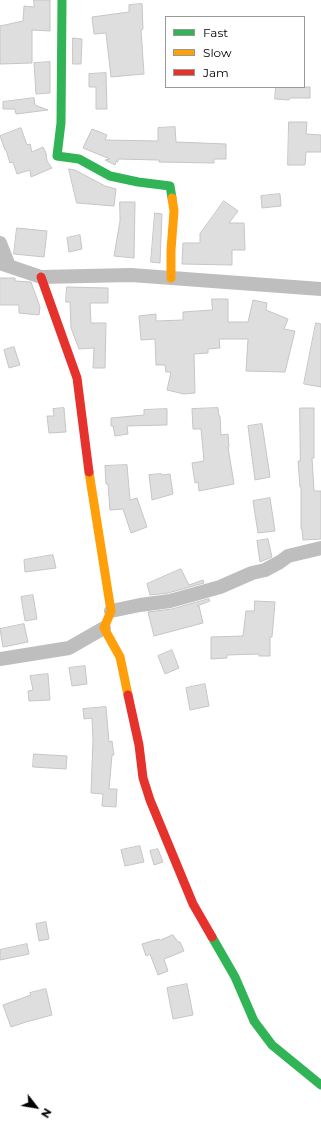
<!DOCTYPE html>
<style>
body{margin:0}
#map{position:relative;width:321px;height:1143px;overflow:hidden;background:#fff;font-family:Montserrat,sans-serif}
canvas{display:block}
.legend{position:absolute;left:165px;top:16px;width:140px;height:72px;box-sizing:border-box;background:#fff;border:1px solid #999;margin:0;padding:5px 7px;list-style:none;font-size:12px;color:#000}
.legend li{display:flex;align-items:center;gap:8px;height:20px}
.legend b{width:20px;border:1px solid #999}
.north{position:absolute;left:16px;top:1087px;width:40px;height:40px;-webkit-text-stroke:3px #fff;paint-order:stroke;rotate:121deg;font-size:11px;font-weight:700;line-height:16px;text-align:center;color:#000}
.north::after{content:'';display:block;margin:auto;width:14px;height:18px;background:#000;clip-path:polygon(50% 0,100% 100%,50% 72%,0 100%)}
</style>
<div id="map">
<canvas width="321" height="1143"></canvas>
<ul class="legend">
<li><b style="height:5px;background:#30b455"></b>Fast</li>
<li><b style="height:5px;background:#ff9f0a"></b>Slow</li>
<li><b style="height:5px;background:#e5322d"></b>Jam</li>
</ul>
<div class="north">N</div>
</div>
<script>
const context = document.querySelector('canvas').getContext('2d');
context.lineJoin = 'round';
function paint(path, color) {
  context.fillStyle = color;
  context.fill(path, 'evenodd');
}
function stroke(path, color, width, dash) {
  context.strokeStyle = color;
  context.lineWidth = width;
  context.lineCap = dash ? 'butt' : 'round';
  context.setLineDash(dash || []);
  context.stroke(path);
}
const building = new Path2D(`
 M34 0H50V31L32 30V63L0 64V26L23 21 24 6 34 7Z
 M142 4 143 29 141 30 144 74 111 77 106 33 94 34 92 17 129 12V5Z
 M73 38 82 39 81 64H73Z
 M50 62V93L36 94 34 63Z
 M106 73 107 109H96V87H89V74Z
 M276 87H310V98H290L289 100 275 99Z
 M34 98 35 105 48 110 16 114 15 109H3V102Z
 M289 122H307L306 134 321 135V152H306L305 165H288Z
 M175 127 176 142 226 144V159H214V163L159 162V160L118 159V162L116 161 115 165 105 160 110 159 83 148 92 129 107 135 105 140 158 141V128Z
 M21 128 27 145 30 144 32 152 43 147 46 153 47 161 52 168 31 177 30 170 17 174 13 162 10 163 6 150H5L0 136Z
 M69 169 75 170 105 186 116 189 114 206 77 203Z
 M280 194 281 206 262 208 261 196Z
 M224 201 238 211 229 223H244L245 250H232V265L182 264 183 243H200V234Z
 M120 202H135L134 258 114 256 120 221Z
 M155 213 162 214 160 263 151 262Z
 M17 228 47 231 44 257 14 254Z
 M80 235 82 249 69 252 67 238Z
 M0 278H15V281L31 282 40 307 39 315 19 313V305H0Z
 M67 287 108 288V303H90L91 323H106L105 368H93L94 348 79 349 71 328 70 302H66Z
 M212 299H228V322H248L253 300 267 303 266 310 288 319 284 329 295 331 285 372 246 371 248 339H219L220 348 208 349V353L194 354 195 393 184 394 167 390 171 372H166L165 365H156L155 339 141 340 139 316 156 314V321L183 320V312L212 310Z
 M316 323 321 324V387L304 384Z
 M14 347 20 365 9 368 4 350Z
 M64 408 66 432 49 433 47 416H54L53 409Z
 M218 408 219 416H220L221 435 228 434 229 447H228L234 484 199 491 198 482 195 483 192 463 204 461 201 429H193L192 409Z
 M300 408H314V458H312L314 491H321V539L303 540 302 529H301V487H300L298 461H300Z
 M167 409V425L127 426 128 434 115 436 113 426H111V418L144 415V410Z
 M262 424 270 477 255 480 248 426Z
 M127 465 130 500 137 498 147 527 131 533 123 509 110 510 108 484H106L105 466Z
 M161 474V475L170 474 173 494 152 500 149 475Z
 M270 498 275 531 258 533 253 501Z
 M268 539 272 557 260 562 257 541Z
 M53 555 56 568 25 572 24 560Z
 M181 569 189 585 203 580 204 583 168 593 150 595 147 584Z
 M33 595 37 619 25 621 21 597Z
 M209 599 210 601 197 606H199L203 623 154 636 148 612 172 609Z
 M255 601 275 602 272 637H270V656H259V654L227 655V658L211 659V637L243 636 246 611H254Z
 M24 624 28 642 3 647 0 629Z
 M172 650 179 668 165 674 158 656Z
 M85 666 87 684 72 686 69 668Z
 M48 674 50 700 29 701 28 691 33 690 30 676Z
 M205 684 209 706 190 710 186 688Z
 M106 707 109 742 112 741 114 755H112L109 789H117L116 807 102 806 103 794 91 793 93 740 92 718 84 719 83 709Z
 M34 754 67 756 66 769 33 767Z
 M140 846 144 862 125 866 121 850Z
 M158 849 163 862 154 865 150 851Z
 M46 922 49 939 39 941 36 924Z
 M173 935 178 942H180L184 951 164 959 168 971 158 975 150 954 146 956 142 944 159 939 160 940Z
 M27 944 29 954 0 960V950Z
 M187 984 193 1015 173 1019 167 988Z
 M46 989 52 1015 26 1022 11 1027 3 1005 31 995 30 993Z`);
paint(building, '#dedede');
stroke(building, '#c6c6c6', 1);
stroke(new Path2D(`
 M0 243 9 266
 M0 263 41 277 131 275 321 289
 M111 611 140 605 170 601 220 587 252 573 265 570 280 562 288 556 321 548
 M0 659 69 648 104 628`), '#bebebe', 14);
stroke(new Path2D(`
 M62 0 61 123 57 156 79 159 110 176 138 182 170 186 172 198
 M212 937 235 977 254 1021 272 1045 321 1085`), '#30b455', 9);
stroke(new Path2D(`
 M171 278V250L174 211 172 198
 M89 472 111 611 104 628 120 657 128 695`), '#ff9f0a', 9);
stroke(new Path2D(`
 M41 277 77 378 89 472
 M128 695 139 745 143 778 150 800 193 904 212 937`), '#e5322d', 9);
</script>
